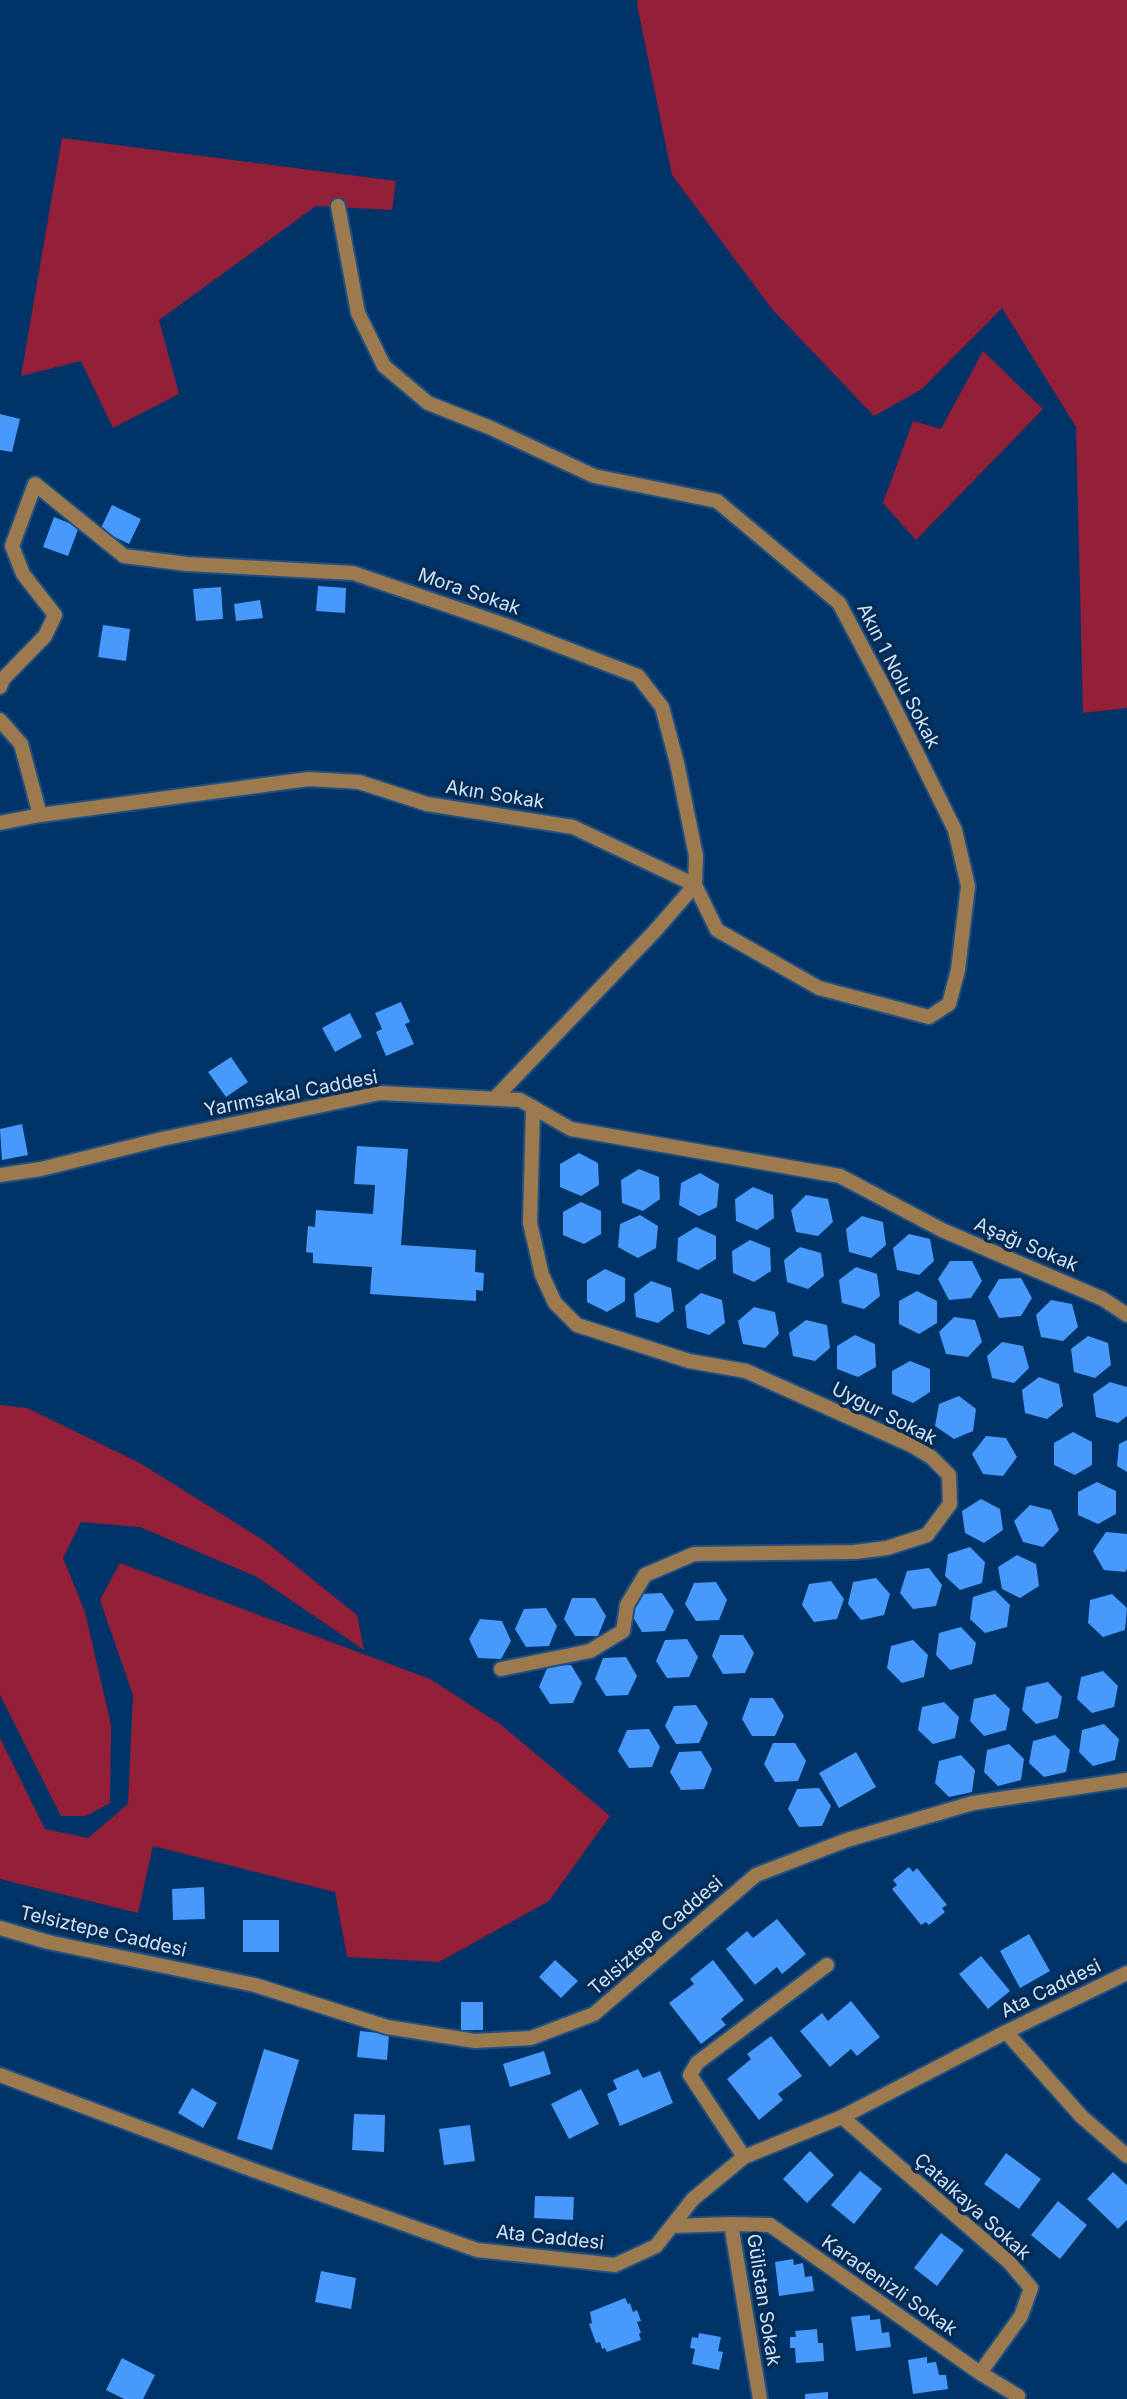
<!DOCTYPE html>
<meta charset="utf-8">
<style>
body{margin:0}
canvas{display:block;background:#003469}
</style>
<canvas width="1127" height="2399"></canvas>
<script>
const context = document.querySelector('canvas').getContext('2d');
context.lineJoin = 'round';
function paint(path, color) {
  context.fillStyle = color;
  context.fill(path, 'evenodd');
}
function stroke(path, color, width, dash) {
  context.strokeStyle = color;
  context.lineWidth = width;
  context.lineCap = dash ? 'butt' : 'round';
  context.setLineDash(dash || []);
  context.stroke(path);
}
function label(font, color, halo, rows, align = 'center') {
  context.font = font + ' Inter,sans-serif';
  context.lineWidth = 7;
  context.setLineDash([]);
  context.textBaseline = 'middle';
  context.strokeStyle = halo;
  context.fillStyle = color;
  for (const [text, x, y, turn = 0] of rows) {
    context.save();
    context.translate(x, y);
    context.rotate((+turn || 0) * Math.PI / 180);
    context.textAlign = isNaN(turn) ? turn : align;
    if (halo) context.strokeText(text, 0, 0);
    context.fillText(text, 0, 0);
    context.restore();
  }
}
paint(new Path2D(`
 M638 0H1127V708L1083 713 1076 427 1002 308 922 389 874 416 772 309 672 175 637 5Z
 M62 138 396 181 392 210 316 206 159 320 179 394 113 428 81 361 21 376Z
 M983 351 1043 409 916 540 883 503 913 421 941 429Z
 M0 1405 27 1408 140 1463 266 1542 357 1615 364 1650 257 1577 140 1527 81 1522 63 1558 85 1612 111 1725 110 1803 86 1816H61L0 1695Z
 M120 1563 430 1679 500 1724 610 1816 549 1901 439 1962 347 1957 335 1892 153 1846 138 1913 0 1879V1738L45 1829 88 1838 128 1804 133 1695 100 1600Z`), '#931f38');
paint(new Path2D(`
 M0 414 20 419 12 452 0 450Z
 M112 505 141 519 129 544 100 530Z
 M54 517 79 527 68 556 43 547Z
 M318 586 346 588 345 613 316 611Z
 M221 587 223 619 196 621 193 589Z
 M260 600 263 618 236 621 234 604Z
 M103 625 130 629 126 661 98 657Z
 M401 1002 410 1022 405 1024 414 1044 386 1056 376 1032 382 1029 375 1013Z
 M350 1013 362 1037 335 1052 322 1028Z
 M231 1057 248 1082 226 1097 208 1072Z
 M22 1124 28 1155 2 1160 0 1129Z
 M357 1146 408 1149 401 1245 476 1250 475 1272 484 1273 483 1291 476 1290V1301L370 1294 372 1267 313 1263V1253L306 1252 308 1226 315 1227 316 1210 373 1214 375 1185 354 1184Z
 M579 1153 598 1163 599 1185 581 1196 560 1187V1164Z
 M639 1169 659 1177 660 1199 643 1211 622 1203 621 1180Z
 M700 1173 719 1184 717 1207 699 1216 679 1205 681 1183Z
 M753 1187 773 1195 774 1218 757 1230 736 1221 735 1199Z
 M806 1195 828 1199 833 1222 818 1236 796 1232 791 1210Z
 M581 1202 601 1211V1234L584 1244 563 1235V1212Z
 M640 1215 658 1226 656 1248 638 1258 618 1247 620 1224Z
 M862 1216 883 1222 886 1245 871 1258 849 1252 846 1229Z
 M696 1227 716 1236V1259L698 1270 677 1261 678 1238Z
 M909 1234 930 1239 934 1261 919 1275 897 1270 893 1248Z
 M750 1240 770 1248 771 1271 754 1282 733 1273 732 1251Z
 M800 1247 821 1253 824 1276 808 1289 787 1282 784 1260Z
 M950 1261H972L982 1281 971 1298 949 1300 938 1279Z
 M856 1267 877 1274 880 1296 864 1309 842 1303 839 1280Z
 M605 1269 625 1278V1301L607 1312 587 1302V1280Z
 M1021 1278 1032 1298 1021 1316 999 1318 988 1297 999 1279Z
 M651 1281 671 1288 674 1311 658 1323 636 1317 634 1294Z
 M917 1291 937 1301V1323L919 1334 899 1324V1301Z
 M701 1293 722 1300 725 1323 709 1335 687 1328 685 1306Z
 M1051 1300 1072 1304 1078 1327 1063 1341 1041 1337 1036 1315Z
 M754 1307 775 1312 779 1334 765 1348 743 1344 738 1321Z
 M954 1317 975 1320 982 1342 968 1357 946 1354 939 1332Z
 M806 1320 827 1325 830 1348 815 1361 793 1356 789 1333Z
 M855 1335 875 1344 876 1367 858 1377 837 1369V1346Z
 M1088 1336 1108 1343 1111 1365 1095 1378 1074 1372 1071 1349Z
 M1002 1342 1023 1346 1029 1368 1014 1383 992 1378 987 1356Z
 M910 1361 930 1369V1392L913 1403 892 1394V1371Z
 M1039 1377 1059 1384 1063 1406 1047 1419 1025 1413 1022 1390Z
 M1110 1382 1127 1387V1416L1118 1423 1096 1417 1093 1394Z
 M959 1396 976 1409 973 1431 954 1439 935 1426 939 1404Z
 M1073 1432 1092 1442V1465L1075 1475 1054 1465V1443Z
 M986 1436 1006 1438 1017 1457 1003 1476 983 1474 972 1454Z
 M1127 1440V1472L1117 1466 1119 1444Z
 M1097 1482 1116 1491V1514L1098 1524 1078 1515V1492Z
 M981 1499 1000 1509 1003 1530 984 1543 965 1533 962 1511Z
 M1030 1505 1051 1510 1059 1530 1043 1547 1023 1542 1014 1521Z
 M1106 1532 1127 1534V1569L1125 1572 1104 1570 1093 1551Z
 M970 1547 985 1562 982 1583 960 1590 945 1576 948 1554Z
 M1017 1555 1036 1564 1039 1586 1020 1598 1002 1589 998 1567Z
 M929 1568 942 1585 936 1606 913 1609 900 1593 907 1571Z
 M876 1578 890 1594 884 1615 861 1620 848 1604 853 1582Z
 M831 1581 844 1599 837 1619 814 1622 802 1605 809 1584Z
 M716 1582 727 1600 719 1620 696 1621 685 1604 694 1583Z
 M995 1590 1010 1605 1007 1627 985 1633 970 1619 973 1597Z
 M662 1593 674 1611 665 1631 642 1632 631 1614 640 1594Z
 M1112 1594 1127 1608 1125 1630 1103 1637 1088 1623 1090 1600Z
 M572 1598H595L606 1616 598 1636H575L564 1619Z
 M546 1608 557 1626 549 1646 526 1647 515 1629 524 1609Z
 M480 1619 502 1621 511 1641 501 1659 478 1658 469 1639Z
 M961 1627 976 1643 972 1664 950 1670 936 1655 939 1633Z
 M720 1635H743L754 1653 745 1673 723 1674 712 1656Z
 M687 1639 698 1657 689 1677 667 1678 656 1661 665 1640Z
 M913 1640 928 1655 924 1677 902 1683 887 1668 891 1646Z
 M626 1657 637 1676 628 1695 606 1696 595 1679 603 1658Z
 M571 1665 582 1683 573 1703 550 1704 539 1687 548 1666Z
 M1103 1671 1118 1686 1114 1707 1092 1713 1077 1699 1081 1677Z
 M1048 1682 1062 1697 1058 1718 1036 1724 1022 1710 1026 1687Z
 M995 1694 1010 1709 1006 1730 984 1736 970 1721 974 1699Z
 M750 1698H773L784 1716 775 1736H752L742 1719Z
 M944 1702 959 1717 955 1738 933 1744 918 1730 922 1707Z
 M696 1705 708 1723 699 1743 676 1744 665 1726 674 1706Z
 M1104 1724 1119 1739 1115 1760 1093 1766 1079 1752 1082 1730Z
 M649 1729 660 1747 652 1767 629 1768 618 1751 627 1730Z
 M1055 1735 1070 1750 1066 1772 1044 1777 1029 1763 1033 1741Z
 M773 1743H795L806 1761 798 1781 775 1782 764 1764Z
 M1009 1744 1024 1759 1021 1780 998 1786 984 1772 987 1750Z
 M701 1751 712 1769 704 1789 681 1790 670 1772 679 1752Z
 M856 1752 876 1787 839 1808 819 1773Z
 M961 1755 975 1770 972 1792 949 1797 935 1783 939 1761Z
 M819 1788 831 1806 822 1826 799 1827 788 1809 797 1789Z
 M909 1867 913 1872 917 1868 947 1905 942 1908 945 1912 929 1925 926 1922 921 1925 892 1889 897 1885 893 1880Z
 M204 1887 205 1919 173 1920 172 1889Z
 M777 1919 806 1954 782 1974 777 1967 755 1985 726 1949 747 1931 753 1938Z
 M243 1920H279V1952H243Z
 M1029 1934 1050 1971 1020 1988 1000 1951Z
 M981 1956 1010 1991 988 2009 959 1974Z
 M555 1960 578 1981 561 1998 539 1977Z
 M713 1960 744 2000 721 2019 726 2025 701 2044 669 2003 694 1984 690 1979Z
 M851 2001 880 2037 857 2056 851 2049 830 2067 800 2031 822 2013 828 2021Z
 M461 2002H483V2030H461Z
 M360 2031 389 2034 387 2060 357 2057Z
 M771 2036 802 2076 778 2094 783 2100 759 2120 727 2079 751 2059 747 2054Z
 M264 2049 299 2060 272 2150 237 2139Z
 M544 2051 551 2074 510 2087 503 2064Z
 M638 2069 643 2078 660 2071 673 2103 620 2126 607 2094 617 2089 613 2080Z
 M192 2088 217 2103 203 2128 178 2113Z
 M581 2089 599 2124 569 2139 551 2104Z
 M354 2114 385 2115 384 2152 352 2150Z
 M470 2125 475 2161 444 2165 439 2129Z
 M810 2151 834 2175 807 2203 783 2179Z
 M1006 2153 1041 2179 1019 2209 984 2184Z
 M860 2171 882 2189 854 2224 831 2205Z
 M1113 2172 1127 2185V2220L1118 2229 1087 2199Z
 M535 2196 574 2197 573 2220 534 2218Z
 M1058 2201 1087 2225 1060 2259 1031 2235Z
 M941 2233 964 2250 937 2286 914 2268Z
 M793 2259 794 2265 803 2263 805 2277 812 2276 814 2291 779 2296 775 2262Z
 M321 2271 356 2278 351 2309 315 2302Z
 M625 2298 628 2304 630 2303 633 2312 637 2310 641 2321 637 2322 641 2333 639 2334 641 2340 607 2352 605 2348 602 2349 600 2342 596 2343 589 2324 592 2323 590 2312Z
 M870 2315V2320L880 2319 882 2333 889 2332 891 2347 856 2351 851 2317Z
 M817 2329 818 2343H823L824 2361 796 2363 795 2348H790V2337H796L795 2331Z
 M699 2333 721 2337 718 2351 723 2352 719 2370 692 2364 695 2349 690 2348 692 2337 698 2338Z
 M927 2357V2363L936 2362 939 2375H946L948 2389 913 2394 908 2360Z
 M122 2358 155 2375 143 2399H124L106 2390Z
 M828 2392V2399H805V2394Z`), '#479afc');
const minor = new Path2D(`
 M0 687 3 679 45 636 55 615 23 574 12 546 35 484 124 556 187 564 353 573 505 625 638 676 662 707 677 763 696 856 695 885 654 932 495 1098
 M0 720 21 744 40 815
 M0 823 40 815 309 779 359 782 427 804 573 827 695 885 717 930 819 988 929 1017 949 1004 958 970 968 886 955 830 890 699 839 603 717 501 594 476 491 428 428 403 384 366 358 313 338 206
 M501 1669 590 1651 623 1631 627 1605 645 1575 694 1554 855 1552 887 1548 927 1535 950 1504 949 1475 931 1457 911 1445 746 1371 689 1361 577 1325 555 1303 542 1275 530 1223 533 1107
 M1006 2032 1082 2117 1127 2156
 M0 2075 253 2170 477 2250 615 2265 656 2246 693 2199 744 2157 842 2117 1006 2032 1127 1973
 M842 2117 1009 2262 1031 2288 1021 2316 980 2373
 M744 2157 690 2075 697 2063 827 1965
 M731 2224 770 2225 980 2373 1018 2396 1017 2399
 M672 2226 731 2224 760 2399`);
const tertiary = new Path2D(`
 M0 1175 41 1169 162 1139 380 1093 520 1100 571 1129 840 1176 942 1230 1103 1299 1127 1315
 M0 1928 48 1942 255 1985 387 2027 475 2041 531 2038 594 2014 756 1875 847 1840 973 1803 1127 1780`);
stroke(minor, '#215081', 18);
stroke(tertiary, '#215081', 18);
stroke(minor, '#9c7a4d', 14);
stroke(tertiary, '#9c7a4d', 14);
label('19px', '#cde2fc', '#062b53', [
 ["Mora Sokak",469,592,19],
 ["Akın 1 Nolu Sokak",898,676,63],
 ["Akın Sokak",495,795,9],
 ["Yarımsakal Caddesi",291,1094,-11],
 ["Aşağı Sokak",1026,1245,23],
 ["Uygur Sokak",884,1414,27],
 ["Telsiztepe Caddesi",103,1932,13],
 ["Telsiztepe Caddesi",656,1936,-41],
 ["Ata Caddesi",1051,1989,-26],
 ["Çatalkaya Sokak",972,2207,42],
 ["Ata Caddesi",550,2238,6],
 ["Karadenizli Sokak",889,2286,35],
 ["Gülistan Sokak",763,2300,81]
]);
</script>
